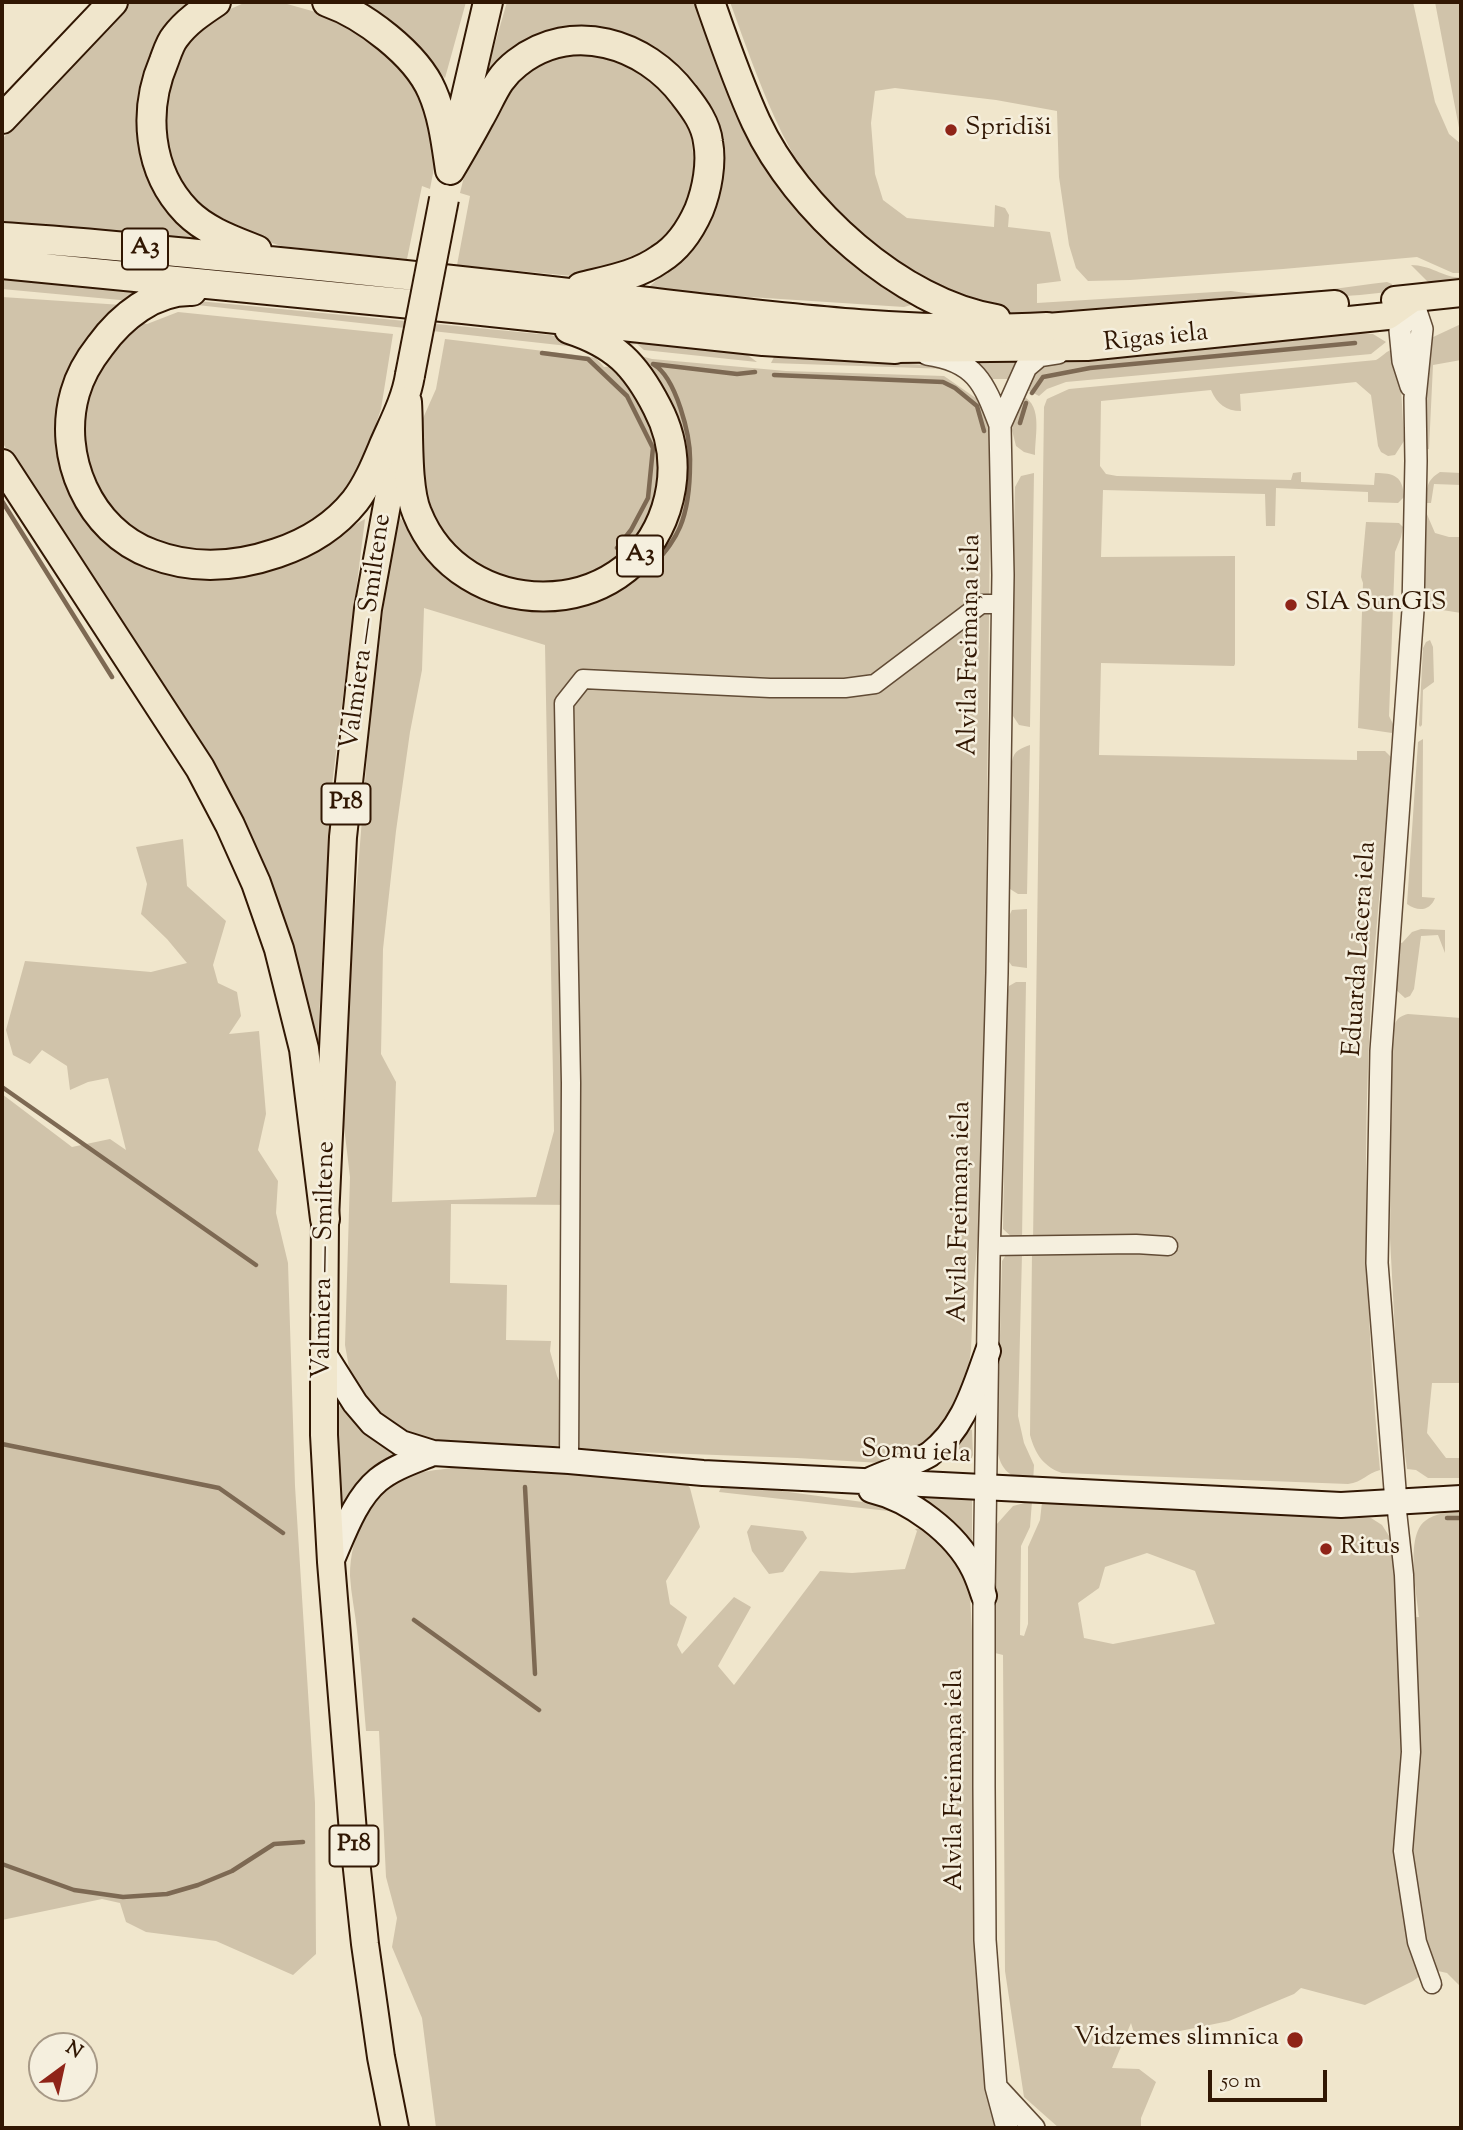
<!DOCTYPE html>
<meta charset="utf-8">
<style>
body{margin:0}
#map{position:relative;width:1463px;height:2130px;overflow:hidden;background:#f0e6cc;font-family:"Sorts Mill Goudy",serif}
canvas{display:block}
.frame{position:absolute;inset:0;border:4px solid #311703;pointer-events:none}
.north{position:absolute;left:28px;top:2032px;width:70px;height:70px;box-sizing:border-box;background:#f5efde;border:2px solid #a79986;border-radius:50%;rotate:33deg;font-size:19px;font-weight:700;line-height:28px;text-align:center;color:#311703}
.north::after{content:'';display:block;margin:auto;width:24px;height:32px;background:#8f2418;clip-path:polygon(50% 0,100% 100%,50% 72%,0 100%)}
.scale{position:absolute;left:1208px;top:2070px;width:119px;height:32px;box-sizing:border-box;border:4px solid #311703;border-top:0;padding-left:9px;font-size:21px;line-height:24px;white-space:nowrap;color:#311703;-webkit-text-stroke:5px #f5efde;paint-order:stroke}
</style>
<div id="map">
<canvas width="1463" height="2130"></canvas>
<div class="frame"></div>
<div class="north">N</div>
<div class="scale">50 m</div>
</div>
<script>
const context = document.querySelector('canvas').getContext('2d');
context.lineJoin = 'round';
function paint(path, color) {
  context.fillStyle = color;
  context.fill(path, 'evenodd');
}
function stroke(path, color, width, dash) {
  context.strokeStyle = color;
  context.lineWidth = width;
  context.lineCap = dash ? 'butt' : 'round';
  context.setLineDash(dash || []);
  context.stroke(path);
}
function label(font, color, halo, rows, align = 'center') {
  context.font = font + ' "Sorts Mill Goudy",serif';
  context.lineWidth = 5;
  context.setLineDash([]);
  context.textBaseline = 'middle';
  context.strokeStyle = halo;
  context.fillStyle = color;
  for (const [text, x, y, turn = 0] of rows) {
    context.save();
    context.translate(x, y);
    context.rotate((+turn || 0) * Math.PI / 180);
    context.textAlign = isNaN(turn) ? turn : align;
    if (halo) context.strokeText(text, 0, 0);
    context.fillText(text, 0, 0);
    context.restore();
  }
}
paint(new Path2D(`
 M129 2H198L187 9 154 48 139 91 143 151 200 239 198 245 76 228 2 224V139L40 101Z
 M280 2 337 18 383 52 417 82 433 132 434 168 430 189 422 186 407 259 281 246 233 230 201 207 175 180 164 135 168 92 177 62 192 36 217 15 244 3Z
 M354 2H466L445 78 394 28Z
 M507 2H705L755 141 909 299 911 305 904 307 688 293 649 287 674 264 712 116 673 61 630 37 573 27 521 43 487 71Z
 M730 2H1413L1435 102 1449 134 1461 144V273H1453L1417 257 1283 269 1130 280 1088 281 1076 268 1069 245 1059 177 1057 111 996 100 895 88 875 91 871 123 875 174 883 200 907 218 994 227 995 205 1005 208 1009 215 1008 227 1050 232 1061 281 1037 284V303L1231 291C1282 299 1335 288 1387 282L1392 284 1391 289 1388 292 1360 295 1035 317C1004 312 971 308 942 294 930 288 918 278 906 271 885 257 862 241 843 222 786 166 757 76 730 2Z
 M1435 2H1461V133H1460Z
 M602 52 635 63 668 92 689 124 696 176 677 227 651 253 617 269 572 276 457 265 470 196 460 193 474 135 505 85 558 53Z
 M1411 265C1432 265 1445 279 1461 277V284L1436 286 1427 281Z
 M2 278 138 291 141 294 131 301 2 289Z
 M2 297 122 305 90 336 63 385 55 432 59 455 103 536 283 565 365 519 331 793 317 1057 295 953 265 867 209 758 2 442Z
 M188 300 550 335 582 343 595 349 197 305H170Z
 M178 312 393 334 381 409 362 466 337 507 302 529 245 551 196 552 144 538 107 504 82 447V416L89 379 137 322 147 324Z
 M1461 324V360L1433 365 1429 449 1424 450 1426 357 1431 338Z
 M1350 333 1373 334 1386 342 1371 354 1066 382 1047 389 1039 396 1022 387 1042 366 1059 360Z
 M445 339 585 356 596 358 604 367 617 366 662 440 657 502 639 538 606 567 584 578 544 586 499 579 455 553 432 522 421 477 420 425 436 389Z
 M626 340 745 353 757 362 644 350 637 344 628 345Z
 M1393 349 1401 387 1404 441 1395 455 1388 456 1381 452 1378 446 1371 395 1356 382 1240 394 1241 411C1226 411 1217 404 1211 390L1101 401 1100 466 1106 474 1117 476 1291 480 1293 473 1301 472V482L1374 485 1375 473C1394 473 1403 476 1404 497L1398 503 1368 502V492L1276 488 1275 526H1266L1265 494 1103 490 1101 557 1235 556V664L1234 666 1101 663 1099 755 1357 760V751H1385L1392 758C1385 840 1376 921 1371 1002 1362 1158 1365 1315 1380 1470 1367 1473 1363 1482 1348 1484L1062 1473C1044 1467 1035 1454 1030 1435L1032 1252 1133 1253 1136 1241 1033 1243 1044 407 1047 399 1069 389 1376 360C1382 357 1386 351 1393 349Z
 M637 355 652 359 786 371 944 376 983 403 991 431 983 1179 974 1281 971 1350 964 1401 946 1427 911 1456 881 1463 797 1458 582 1450 575 1443 579 1205 451 1204 450 1283 507 1285 506 1340 551 1341 550 1351 557 1376 565 1394 560 1445 547 1449 445 1444 413 1439 374 1408 351 1379 345 1345 350 1177 340 1093 371 707 388 572 397 514 442 571 490 598 589 600 680 502ZM424 608 545 645 554 1131 536 1197 392 1202 396 1082 381 1054 383 949 396 831 410 732 422 670Z
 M779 355 907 362 910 364 940 366 949 369 771 363 774 357Z
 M1012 357 1019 361 1009 379H989L974 364 975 359Z
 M1018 394C1044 402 1035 433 1035 455L1024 452 1016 446 1012 430Z
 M1440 472 1461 473V485L1434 484 1431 503H1426C1427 487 1426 481 1440 472Z
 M1034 473 1030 727 1019 725 1013 716 1011 669 1015 487 1021 476Z
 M1426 512 1435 533 1449 537H1461V613L1436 609 1423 597Z
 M1366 522 1399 523 1403 527 1401 537 1395 552 1389 716 1395 728 1392 733 1358 728 1363 583 1361 577Z
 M1430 640 1433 647 1434 682 1423 690 1422 725 1420 727 1419 725 1423 648 1426 642Z
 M1423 739 1422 897 1435 898C1430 911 1418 912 1407 904L1418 742Z
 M1030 745 1027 894H1018L1010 889 1008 875 1011 769C1013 753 1014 751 1030 745Z
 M183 839 187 886 226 921 213 965 218 983 237 992 241 1016 229 1034 259 1031 266 1114 258 1150 278 1181 276 1213 288 1263 295 1486 315 1803 316 1954 293 1975 216 1941 146 1932 126 1922 120 1903 102 1899 2 1920V1094L72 1147 110 1139 126 1150 108 1078 88 1082 70 1090 67 1066 42 1050 30 1064 13 1055 6 1030 25 961 151 972 187 963 167 939 141 914 147 884 136 847Z
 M1027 909V968L1012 966 1007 959 1009 916 1012 910Z
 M1421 929 1445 930V953L1438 935 1421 936 1414 989 1410 996 1405 998 1395 989 1399 942 1402 943 1412 932Z
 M1016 982H1026L1022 1239H1014L1003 1229 1007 996 1009 986Z
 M1408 1014 1461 1018V1383H1432L1427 1433 1446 1458H1461V1478H1428L1416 1470 1407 1469 1395 1382 1396 1352 1390 1238 1392 1034C1395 1022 1396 1017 1408 1014Z
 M1008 1252 1022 1254 1018 1416 1024 1443 1034 1465 1033 1483C1011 1478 1000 1471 997 1448L1002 1261Z
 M340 1406H345L395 1452 393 1459 346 1506 339 1501 336 1410Z
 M964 1427 972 1430 973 1455 970 1462C960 1463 950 1462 943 1455Z
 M451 1468H564L686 1483 690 1488 700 1527 666 1581 670 1604 687 1617 677 1645 682 1654 734 1597 751 1607 718 1666 734 1685 820 1571 852 1573 905 1569 917 1531 915 1529 923 1528 945 1544 969 1576 999 2128H436L422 2018 392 1947 397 1918 386 1877 379 1731H366C363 1698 361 1663 357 1630 355 1612 351 1594 350 1576 350 1534 370 1494 409 1476 421 1471 438 1470 451 1468Z
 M729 1484 900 1507 906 1513 719 1492 722 1485Z
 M922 1494 972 1498V1547L918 1498Z
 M1032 1501 1030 1527 1021 1546 1020 1635 1024 1636 1028 1624V1547L1040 1520 1042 1502 1371 1518 1382 1525 1391 1539 1398 1618 1419 1617C1417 1594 1405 1536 1425 1521 1435 1513 1449 1512 1461 1512V1987L1447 1973 1429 1969 1413 1981 1365 2005 1301 1988 1294 1994 1229 2021 1136 2040 1131 2023 1112 2068 1139 2069 1156 2082 1141 2118V2128H1059L1024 2097 1005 1971 1003 1655 995 1653 992 1649 996 1525 1013 1506ZM1147 1553 1195 1571 1215 1624 1113 1644 1084 1638 1078 1603 1099 1588 1105 1567Z
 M751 1525 803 1531 807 1538 783 1572 769 1574 752 1551 747 1532Z`), '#d0c3aa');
stroke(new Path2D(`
 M542 353 588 359 627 396 653 448 648 498 631 530 617 548
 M774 375 943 382 955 388 977 406 984 431
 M1032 393 1043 377 1090 368 1355 343
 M1020 423 1026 403
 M2 501 112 677
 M649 571C660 557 673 544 680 527 688 508 690 483 690 463 691 436 676 377 653 364L737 374 755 372
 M2 1087 256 1265
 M2 1444 219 1488 283 1533
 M525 1487 535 1674
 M1447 1518H1461
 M414 1620 539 1710
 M2 1864 74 1890 123 1897 167 1894 198 1885 232 1871 274 1844 303 1842`), '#7d6953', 4.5);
const minor = new Path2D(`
 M989 1246 1136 1244 1168 1246
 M569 1461 571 1083 564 703 583 679 770 688H845L875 684 981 604H1002
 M1396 1502 1404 1575 1411 1752 1403 1851 1417 1942 1432 1984`);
const tertiary = new Path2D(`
 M927 354C976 361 984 383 1000 425
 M1411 386 1403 361 1400 330 1412 299
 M1396 1502 1377 1263 1381 1051 1413 610 1416 461 1415 398 1422 329 1412 299
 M998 2089 1034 2128
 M1007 2128 996 2087 985 1940 984 1787V1596L989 1258 997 973 1003 575 1000 425 1026 367 1039 356 1058 353`);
const secondary = new Path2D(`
 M324 1354 355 1403 372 1423 401 1443 433 1453 569 1461 703 1473 1341 1505 1461 1498
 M870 1480C885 1473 918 1462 930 1454 964 1428 974 1389 988 1351
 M871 1490C910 1499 956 1533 974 1570 978 1578 981 1587 984 1596
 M331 1562C343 1535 355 1499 378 1480 394 1467 414 1461 433 1453`);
const primary = new Path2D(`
 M1395 300 1461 293
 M1047 327 1335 304
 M895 349 1087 347 1388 316 1412 299
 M395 2128 381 2057 365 1944 353 1832 331 1562 324 1435V1354L325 1219 343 837 368 609 401 428`);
const trunk = new Path2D(`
 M216 2C201 12 186 22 175 37 170 43 167 53 164 61 143 110 147 171 187 212 206 231 232 240 257 250
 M327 2C364 15 416 54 432 91 443 116 446 143 450 170
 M710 2C724 42 738 83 756 122 796 208 901 304 996 319
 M2 119 113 2
 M455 144 488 2
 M450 170C460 153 470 136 479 119 492 97 496 79 517 63 572 20 645 43 684 95 695 109 706 124 708 142 712 163 707 190 699 210 691 228 678 248 660 259 636 276 609 280 581 287
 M2 237C70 241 139 248 207 255 345 268 483 283 621 299 763 315 905 335 1047 327
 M2 264 463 309 763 341 895 349
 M192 291C154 290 121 317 100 346 89 360 80 375 75 393 57 456 89 531 152 554 193 570 236 567 277 553 307 543 335 526 355 501 368 484 376 464 384 445 394 422 406 400 410 375
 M407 402C409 432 406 487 417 513 461 624 628 626 666 509 677 474 674 439 657 407 635 364 615 344 569 329
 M2 464 200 768 230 825 256 883 279 949 304 1049 325 1219`);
stroke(minor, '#614b35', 21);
stroke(tertiary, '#614b35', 24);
stroke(secondary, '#311703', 28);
stroke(primary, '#311703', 30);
stroke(trunk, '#311703', 32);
stroke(minor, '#f5efde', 18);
stroke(tertiary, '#f5efde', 21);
stroke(secondary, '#f5efde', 24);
stroke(primary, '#f0e6cc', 26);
stroke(trunk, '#f0e6cc', 28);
const trunkBridge = new Path2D(`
 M410 375 444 199`);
stroke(trunkBridge, '#311703', 32, []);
stroke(trunkBridge, '#f0e6cc', 28);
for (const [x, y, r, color] of [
 [951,130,7,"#8f2418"],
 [1291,605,7,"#8f2418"],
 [1326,1549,7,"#8f2418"],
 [1295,2040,9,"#8f2418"]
]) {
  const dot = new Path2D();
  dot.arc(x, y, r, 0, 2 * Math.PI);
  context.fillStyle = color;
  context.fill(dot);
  stroke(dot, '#f5efde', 2.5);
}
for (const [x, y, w] of [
 [145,249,46],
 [640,556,46],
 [346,804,49],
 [354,1846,49]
]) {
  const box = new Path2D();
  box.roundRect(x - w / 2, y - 20.5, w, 41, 5);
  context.fillStyle = '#f5efde';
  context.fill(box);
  stroke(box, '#311703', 2);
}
label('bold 24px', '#311703', null, [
 ["A3",145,249],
 ["A3",640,556],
 ["P18",346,804],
 ["P18",354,1846]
]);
label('26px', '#311703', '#f5efde', [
 ["Sprīdīši",965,130],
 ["SIA SunGIS",1305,605],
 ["Ritus",1340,1549],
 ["Vidzemes slimnīca",1279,2040,"right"]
], 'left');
label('26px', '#311703', '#f5efde', [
 ["Rīgas iela",1156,340,-6],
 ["Valmiera — Smiltene",368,632,-82],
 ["Alvila Freimaņa iela",972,645,-89],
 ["Eduarda Lācera iela",1362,949,-86],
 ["Alvila Freimaņa iela",962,1212,-89],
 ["Valmiera — Smiltene",326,1260,-89],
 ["Somu iela",916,1454,3],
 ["Alvila Freimaņa iela",957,1780,-90]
]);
</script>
